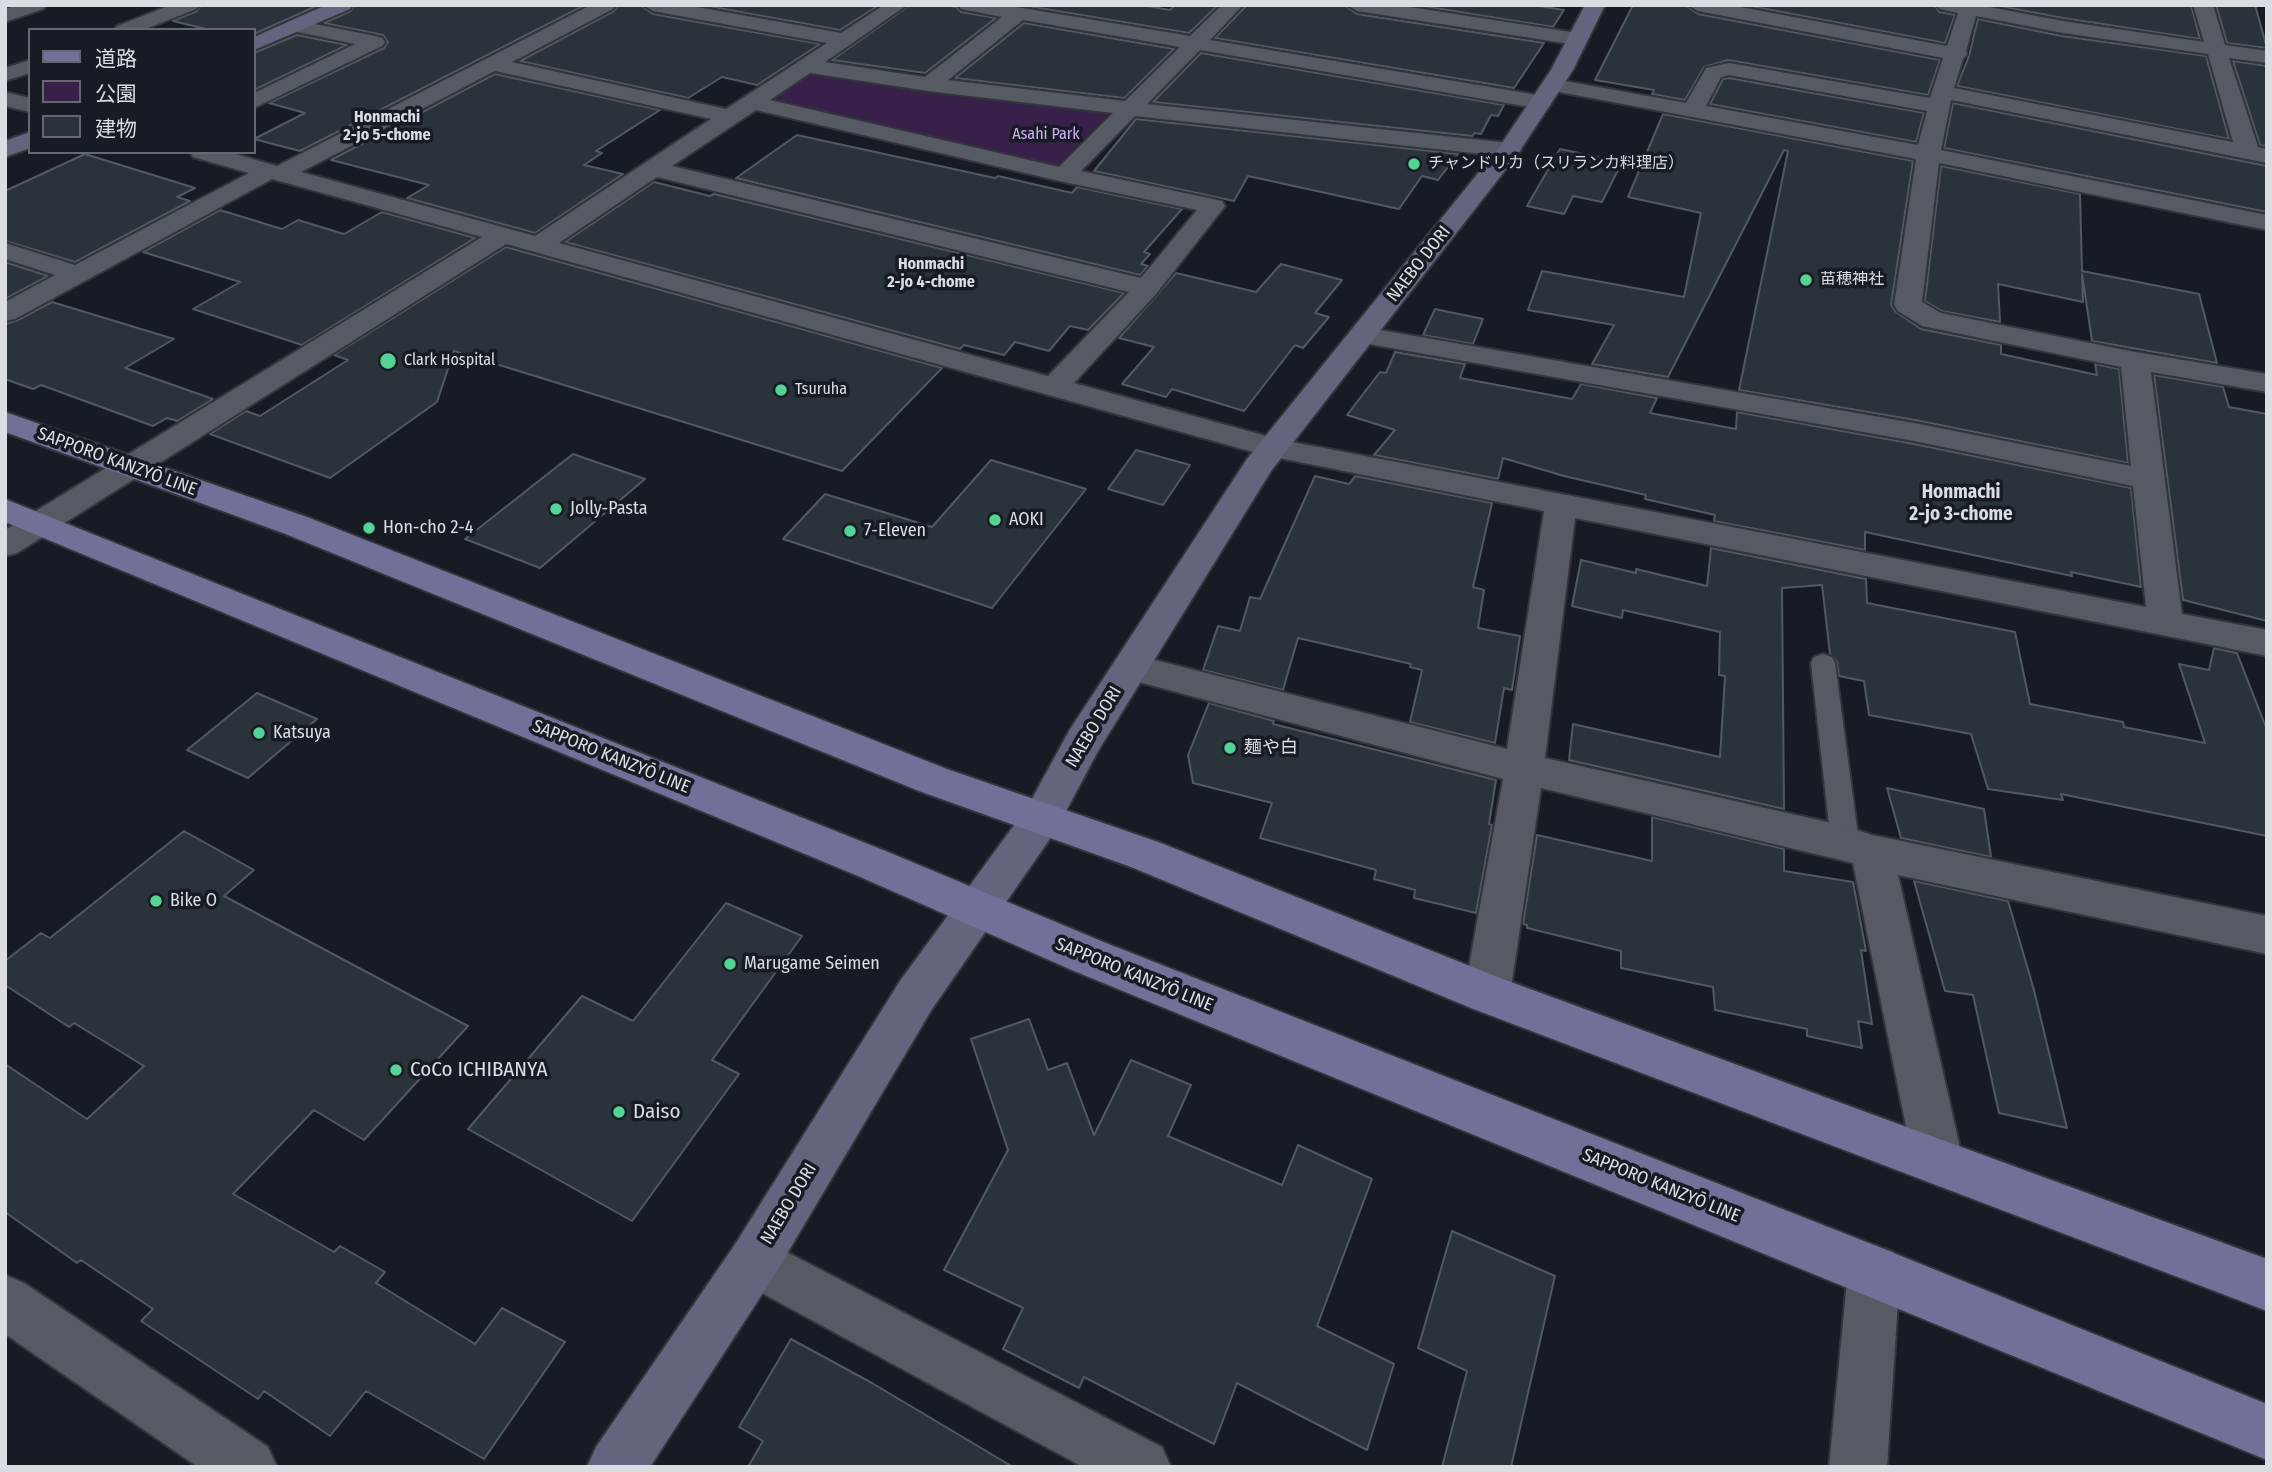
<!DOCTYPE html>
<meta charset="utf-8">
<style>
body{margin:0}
#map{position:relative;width:2272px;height:1472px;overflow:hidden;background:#171b23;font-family:"Fira Sans Condensed","Noto Sans JP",sans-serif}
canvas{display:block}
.frame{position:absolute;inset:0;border:7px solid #dadde2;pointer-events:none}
.legend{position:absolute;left:28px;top:28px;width:228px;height:126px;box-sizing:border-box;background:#171b23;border:2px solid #65696f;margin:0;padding:9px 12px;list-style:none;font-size:21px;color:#dadde2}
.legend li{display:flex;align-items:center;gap:14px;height:35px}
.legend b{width:35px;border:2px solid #65696f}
</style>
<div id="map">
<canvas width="2272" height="1472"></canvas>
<div class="frame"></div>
<ul class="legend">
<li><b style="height:9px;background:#717098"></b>道路</li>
<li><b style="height:19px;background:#38204b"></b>公園</li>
<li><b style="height:19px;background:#2b333a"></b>建物</li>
</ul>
</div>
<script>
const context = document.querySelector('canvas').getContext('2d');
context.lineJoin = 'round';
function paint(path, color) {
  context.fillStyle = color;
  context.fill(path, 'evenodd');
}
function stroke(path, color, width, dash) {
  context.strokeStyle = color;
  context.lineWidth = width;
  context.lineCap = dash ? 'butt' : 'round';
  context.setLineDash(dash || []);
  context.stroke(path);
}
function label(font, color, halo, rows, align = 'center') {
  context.font = font + ' "Fira Sans Condensed","Noto Sans JP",sans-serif';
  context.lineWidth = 7;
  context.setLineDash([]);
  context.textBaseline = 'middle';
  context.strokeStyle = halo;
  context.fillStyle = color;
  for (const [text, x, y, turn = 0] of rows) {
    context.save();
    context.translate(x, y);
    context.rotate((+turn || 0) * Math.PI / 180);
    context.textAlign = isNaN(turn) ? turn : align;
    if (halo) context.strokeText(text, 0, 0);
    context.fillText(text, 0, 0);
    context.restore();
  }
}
paint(new Path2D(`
 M816 74 1104 112 1108 115 1058 165 1048 166 768 103 807 76Z`), '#38204b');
const building = new Path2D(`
 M201 5H319L254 34V30H210L173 21 197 11Z
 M355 5H585L300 151 254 139 305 113 269 103 384 48 388 42 383 35 324 23 351 11Z
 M618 5H640L653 14 820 44 757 85 722 77 688 98 520 61 614 11Z
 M702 5H879L840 30Z
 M910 5H946L956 7 961 12 996 18 925 73 832 60Z
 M1141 5 1170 10 1175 5 1217 6 1189 33 1027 6Z
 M1247 5H1344L1357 14 1544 43 1514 88 1215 38Z
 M1416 5H1532L1564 10 1553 27Z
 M1633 5H1685L1698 14 1940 60 1928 95 1728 60 1704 67 1685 100 1652 94 1654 90 1595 80Z
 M1745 5H1935L1939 12 1955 15 1945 43Z
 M1994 5H2191L2200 39 2063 18Z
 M2216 5H2255L2267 48 2227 43Z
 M1978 19 2062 36 2206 56 2229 139 1957 86 1969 56Z
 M1024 23 1174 49 1124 98 955 78Z
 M297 35 347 45 254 90V53Z
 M1201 53 1504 105 1498 116 1491 115 1481 134 1475 133 1472 136 1153 102Z
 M2233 61 2267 66V146L2260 145Z
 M495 74 660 110 596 151 602 153 584 165 623 174 535 233 407 198 429 185 331 160Z
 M1729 78 1924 113 1916 142 1710 104 1723 79Z
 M1953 103 2267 166V212L1944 148Z
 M1663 114 1913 161 1891 305 1896 312 1921 329 2001 345V354L2097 375 2095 364 2119 369 2128 463 1915 420 1739 390 1788 151 1784 150 1668 377 1592 364 1614 325 1528 310 1542 271 1684 297 1701 213 1628 197Z
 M1136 119 1458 154 1438 180 1422 176 1399 209 1248 176 1234 201 1094 171Z
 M797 135 995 178 998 176 1072 193 1077 187 1182 209 1144 252 1150 254 1141 264 1148 266 1140 275 736 178Z
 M1560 149 1622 162 1602 202 1573 196 1564 214 1527 206Z
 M85 154 195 188 177 197 190 201 75 262 5 241V191Z
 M1941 166 2080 194 2082 271 2199 294 2217 363 2092 341 2082 274 2083 302 1998 284 2000 322 1942 311 1925 301Z
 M654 182 710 196 714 194 1124 293 1088 330 1070 326 1049 351 1015 342 1004 355 964 345 960 349 565 242Z
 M220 210 282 229 298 220 344 234 382 212 475 238 302 345 193 309 240 282 143 252Z
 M506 247 942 368 842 471 454 351 437 402 330 478 210 434 246 411 260 416 348 360 334 355Z
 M5 262 48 276 5 299Z
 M1281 264 1342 280 1315 313 1329 317 1303 348 1295 345 1244 411 1172 389 1166 397 1122 384 1154 347 1119 338 1176 273 1256 292Z
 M52 302 174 339 125 368 213 399 177 421 167 418 153 426 41 385 33 389 5 379V324L16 321Z
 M1435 309 1483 319 1473 344 1423 335Z
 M1395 352 1465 364 1460 378 1572 399 1581 384 1657 398 1650 413 1736 429 1737 412 1914 444 2131 488 2141 587 2071 572 2072 576 1865 532V550L1714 521 1715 515 1645 499 1646 495 1564 476 1503 458 1498 479 1374 455 1395 430 1347 415 1380 372 1386 373Z
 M2154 375 2223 387 2229 407 2267 414V621L2183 600Z
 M1136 450 1190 465 1163 505 1108 489Z
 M573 454 645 479 540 568 465 539Z
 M991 460 1086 489 992 608 783 539 825 494 932 527Z
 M1315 476 1349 484 1355 476 1492 503 1473 587 1484 590 1478 628 1520 636 1512 690 1504 688 1495 743 1410 722 1422 670 1410 667 1411 664 1298 638 1283 690 1203 670 1218 626 1240 631 1250 597 1260 599Z
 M1711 548 1866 579 1867 603 2015 632 2030 704 2123 722 2124 727 2205 743 2179 664 2209 670 2214 648 2237 653 2267 730V836L2061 794 2063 800 1988 789 1971 734 1869 715 1864 681 1839 676 1837 662 1830 654 1822 585 1782 588 1784 809 1569 760 1573 724 1720 757 1725 676 1719 675 1720 632 1623 610 1622 618 1572 606 1581 560 1636 573V569L1707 586Z
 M257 693 317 719 248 778 187 750Z
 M1209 703 1274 721 1273 724 1496 780 1489 824 1492 825 1476 913 1414 898 1415 890 1374 879 1376 870 1260 838 1272 803 1193 783 1188 755Z
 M1887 788 1984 809 1991 857 1901 838Z
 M1652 817 1784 849V871L1853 882 1866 951 1861 950 1872 1024 1858 1021 1862 1048 1807 1036V1029L1715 1010 1713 987 1621 968V951L1527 928V925L1523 924 1537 835 1652 861Z
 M184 831 254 870 224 896 468 1026 364 1140 314 1110 233 1194 334 1252 340 1246 385 1272 376 1283 475 1344 502 1308 565 1342 484 1459 366 1391 330 1436 264 1391 258 1399 141 1321 153 1309 81 1260 77 1263 5 1212V1064L87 1119 144 1066 74 1023 69 1027 5 985V961L41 933 50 938Z
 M1914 881 2008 901 2034 990 2067 1128 1999 1113 1973 995 1945 991Z
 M726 903 802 936 712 1060 739 1074 632 1221 468 1129 582 996 633 1021Z
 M1029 1019 1048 1070 1067 1063 1094 1135 1131 1060 1191 1085 1168 1136 1282 1185 1298 1145 1372 1179 1317 1326 1394 1364 1367 1450 1237 1383 1214 1444 1084 1377 1079 1388 1003 1349 1023 1308 944 1270 1008 1150 971 1039Z
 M1452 1231 1555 1276 1511 1467H1442L1467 1371 1418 1348Z
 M791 1339 872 1383 1013 1467H748L763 1441 739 1427Z`);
paint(building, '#2b333a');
stroke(building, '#515a61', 2);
const lane = new Path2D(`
 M1823 654 1832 657 1835 663 1859 843 1855 851 1845 855 1835 851 1831 843 1811 663 1814 657Z`);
const street = new Path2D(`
 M17 5H46L43 9 5 22V9Z
 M171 5H199L196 9 143 30H114L117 26Z
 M591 5H616L613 9 512 62 726 109 827 43 653 11 643 5H686L841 33 884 5H907L825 62 925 77 1002 17 961 9 958 5H1004L1190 36 1222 5H1243L1210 40 1549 97 1552 102 1549 107 1541 109 1200 50 1147 104 1509 143 1517 145 1521 150 1517 155 1509 157 1135 116 1081 171 1213 199 1222 201 1225 206 1156 294 1074 383 1277 439 2146 607 2133 486 1914 441 1363 343 1353 341 1349 335 1353 329 1363 327 1914 423 2131 466 2121 367 1922 326 1898 311 1894 305 1916 159 1554 91 1546 90 1543 85 1546 80 1554 79 1686 103 1706 68 1729 63 1930 98 1943 58 1698 11 1688 5H1730L1947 46 1958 13 1940 9 1937 5H1979L2063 21 2204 42 2193 5H2213L2225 45 2267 51V63L2229 58 2258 147 2267 149V163L1951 100 1941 150 2267 215V230L1939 163 1922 302 1941 313 2135 352 2267 374V392L2151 372 2182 614 2267 630V656L1575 518 1545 758 1845 826 1872 835 2267 916V954L1898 875 1963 1161 1956 1178 1938 1185 1920 1178 1913 1161 1853 863 1541 788 1510 994 1503 1008 1487 1014 1471 1008 1464 994 1503 779 1131 680 1118 676 1113 667 1118 658 1131 654 1507 749 1544 511 1264 455 506 244 17 553 5 556V530L482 237 272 179 15 319 5 321V302L55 275 5 259V243L75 265 249 173 193 157 190 152H228L277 166ZM1976 16 2063 33 2208 54 2233 142 1954 88 1963 59 1967 54 1966 51ZM1023 20 1180 47 1125 101 948 80ZM495 71 711 119 535 236 301 172ZM810 73 928 91 1113 113 1059 167 770 100ZM1729 75 1927 111 1918 145 1706 106 1721 77ZM756 110 1064 182 1197 210 1141 278 672 166ZM657 177 1129 292 1048 376 559 243Z
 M1347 5H1397L1577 33 1584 35 1587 39 1584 43 1577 45 1357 11Z
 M295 20 375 36 382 38 385 42 382 46 254 108V93L355 44 288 30 285 26 288 22Z
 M30 60V73L5 81V68Z
 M5 92 30 98V112L5 106Z
 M754 1235 1162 1447 1171 1467H1083L736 1279 728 1261 736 1243Z
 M1874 1245 1893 1252 1900 1271 1887 1467H1829L1848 1271 1855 1252Z
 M5 1275 24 1283 268 1447 277 1467H198L5 1334Z`);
const secondary = new Path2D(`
 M326 5H353L350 9 254 50V37Z
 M1585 5H1605L1573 70 1517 155 1271 471 1098 751 1056 830 932 1009 772 1279 650 1467H587L596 1447 736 1243 900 981 1028 806 1069 731 1247 459 1500 146 1551 70Z
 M30 132V148L5 157V141Z`);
const primary = new Path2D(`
 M5 412 307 517 947 769 1161 843 1500 978 2267 1259V1311L1471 1008 1131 867 919 791 283 533 5 432Z
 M5 499 888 852 1106 943 1874 1245 2267 1404V1460L1074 971 858 876 5 522Z`);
stroke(lane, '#33353b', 4);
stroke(street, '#33353b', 4);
stroke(secondary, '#33353b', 4);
stroke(primary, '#33353b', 4);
paint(lane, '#555a63');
paint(street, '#555a63');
paint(secondary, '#63657e');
paint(primary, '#717098');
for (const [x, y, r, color] of [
 [1414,164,7,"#54d395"],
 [1806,280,7,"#54d395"],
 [388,361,9,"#54d395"],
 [781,390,7,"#54d395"],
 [556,509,7,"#54d395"],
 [995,520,7,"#54d395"],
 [369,528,7,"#54d395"],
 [850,531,7,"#54d395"],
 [259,733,7,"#54d395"],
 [1230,748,7,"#54d395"],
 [156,901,7,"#54d395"],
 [730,964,7,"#54d395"],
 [396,1070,7,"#54d395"],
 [619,1112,7,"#54d395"]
]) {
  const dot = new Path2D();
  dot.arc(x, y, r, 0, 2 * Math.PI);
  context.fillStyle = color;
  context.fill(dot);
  stroke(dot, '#171b23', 2.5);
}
label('bold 16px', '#dadde2', '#171b23', [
 ["Honmachi",387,118],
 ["2-jo 5-chome",387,136],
 ["Honmachi",931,265],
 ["2-jo 4-chome",931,283]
]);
label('16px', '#d3acf6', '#171b23', [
 ["Asahi Park",1046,135]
]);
label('16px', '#dadde2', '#171b23', [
 ["チャンドリカ（スリランカ料理店）",1428,164],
 ["苗穂神社",1820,280],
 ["Clark Hospital",404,361],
 ["Tsuruha",795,390]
], 'left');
label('18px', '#dadde2', '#171b23', [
 ["NAEBO DORI",1419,264,-52],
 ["SAPPORO KANZYŌ LINE",117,462,20],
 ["NAEBO DORI",1094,727,-59],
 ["SAPPORO KANZYŌ LINE",611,757,22],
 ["SAPPORO KANZYŌ LINE",1134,975,22],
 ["SAPPORO KANZYŌ LINE",1661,1186,22],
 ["NAEBO DORI",789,1204,-59]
]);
label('18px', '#dadde2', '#171b23', [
 ["Jolly-Pasta",570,509],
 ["AOKI",1009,520],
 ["Hon-cho 2-4",383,528],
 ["7-Eleven",864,531],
 ["Katsuya",273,733],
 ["麺や白",1244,748],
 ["Bike O",170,901],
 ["Marugame Seimen",744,964]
], 'left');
label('bold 19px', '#dadde2', '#171b23', [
 ["Honmachi",1961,493],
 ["2-jo 3-chome",1961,515]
]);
label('21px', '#dadde2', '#171b23', [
 ["CoCo ICHIBANYA",410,1070],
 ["Daiso",633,1112]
], 'left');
</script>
